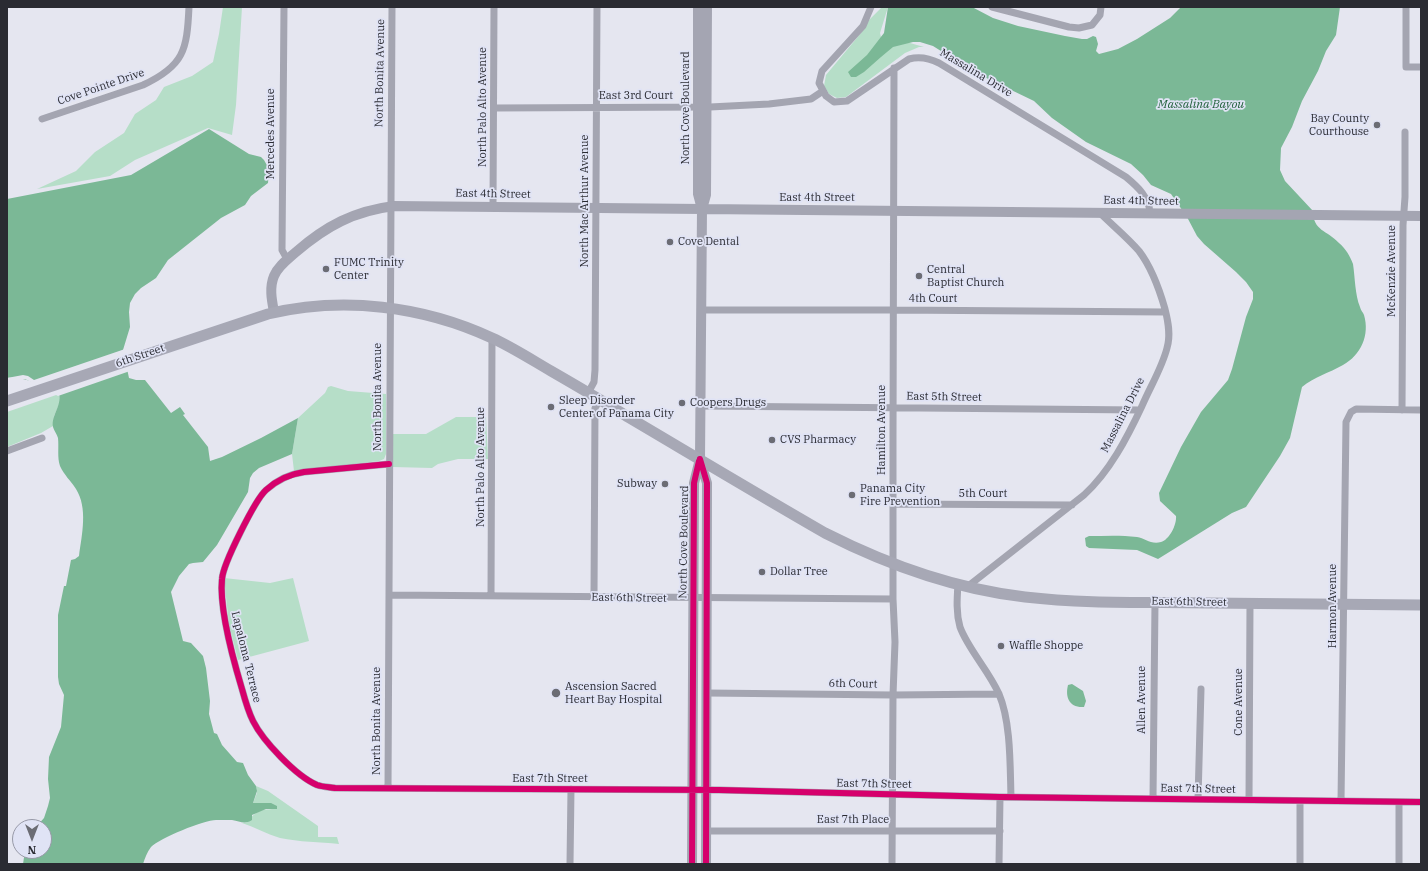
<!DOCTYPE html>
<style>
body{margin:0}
#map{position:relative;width:1428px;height:871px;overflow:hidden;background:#e5e6f0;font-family:"IBM Plex Serif",serif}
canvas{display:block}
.frame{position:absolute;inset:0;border:8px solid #2a2b32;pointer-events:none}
.north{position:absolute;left:12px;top:819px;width:40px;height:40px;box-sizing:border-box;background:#e0e3f5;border:1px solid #9799a7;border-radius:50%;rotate:180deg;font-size:11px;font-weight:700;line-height:16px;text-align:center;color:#2a2b32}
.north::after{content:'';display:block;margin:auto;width:14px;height:18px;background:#6b6c74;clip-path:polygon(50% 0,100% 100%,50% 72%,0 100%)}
</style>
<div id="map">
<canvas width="1428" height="871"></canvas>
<div class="frame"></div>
<div class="north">N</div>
</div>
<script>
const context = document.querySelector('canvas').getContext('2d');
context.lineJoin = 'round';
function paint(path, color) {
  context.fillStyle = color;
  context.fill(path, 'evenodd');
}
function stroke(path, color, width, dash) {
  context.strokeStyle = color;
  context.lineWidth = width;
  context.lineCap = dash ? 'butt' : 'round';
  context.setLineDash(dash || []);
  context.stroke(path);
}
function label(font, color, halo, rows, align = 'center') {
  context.font = font + ' "IBM Plex Serif",serif';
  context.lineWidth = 3.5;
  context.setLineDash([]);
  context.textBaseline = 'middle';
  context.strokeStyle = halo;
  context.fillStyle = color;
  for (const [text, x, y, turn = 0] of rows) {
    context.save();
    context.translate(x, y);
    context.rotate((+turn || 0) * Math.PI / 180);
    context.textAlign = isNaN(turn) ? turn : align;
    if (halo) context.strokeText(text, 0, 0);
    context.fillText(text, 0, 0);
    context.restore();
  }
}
paint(new Path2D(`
 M223 7H242L236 105 232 135 208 128 135 160 110 176 37 189 76 171 95 152 124 133 135 114 156 100 164 87 192 76 213 62 219 34Z
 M882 7H888L880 33 882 41H903L924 47H919L905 53 846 97 837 98 829 94 824 86 826 75 861 33 869 20Z
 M331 386 348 391 386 394V454L384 459 379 461 294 471 292 454 298 418 325 393 328 387Z
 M59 394 60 402 54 416 53 426 41 433 7 447V412Z
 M456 417H486L488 459H458L438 464 432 468 393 467V434H426Z
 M224 578 270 583 293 578 309 641 238 660 229 624Z
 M256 786 268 791 318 826V837H337L339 844C320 842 299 842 280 838 266 834 255 827 242 823L248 822C253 813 262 808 272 810L253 803 257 793Z`), '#b6dec8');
paint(new Path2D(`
 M888 7H972L993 18 1018 26 1065 36 1082 39H1087L1093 36 1096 37 1098 44 1096 51 1099 54 1118 49 1137 39 1170 18 1181 7H1340L1336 35 1326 51 1318 71 1302 101 1292 127 1281 148 1280 170 1285 181 1313 211C1313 231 1327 230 1339 243 1346 249 1350 256 1353 264 1355 277 1355 295 1360 307 1361 311 1363 312 1364 315 1370 335 1361 355 1343 365 1329 373 1314 377 1302 387L1290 438 1280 456 1246 507 1232 513 1158 559 1137 550 1089 548 1086 546 1085 538 1089 536C1105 536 1121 535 1137 537 1145 538 1151 545 1161 542 1169 540 1177 525 1176 516L1160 501 1159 493 1181 447 1201 412 1228 380 1232 369 1246 317 1253 299V292L1246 282 1236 272 1204 244 1197 236 1187 217 1171 194 1151 185 1143 175 1131 164 1086 142 1052 118 1034 101 976 73 933 46 920 42H913L893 47 881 57 864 72 856 77H851L848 72 867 55 884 33Z
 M209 129 249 154 261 157 264 160 269 169 268 183 251 196 245 205 221 218 168 260 156 278 141 288 135 294 130 303 129 312 130 327 123 350 129 378 136 380H145L171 413 180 407 185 414 183 415 208 447 210 461 222 457 261 438 298 418 292 454 259 468 253 473 250 478 248 492 217 545 203 562 193 563 189 564 179 576 171 592 183 641 191 643 203 656 206 668 210 701 209 714 214 733 217 734 222 745 237 762 243 763 248 775 256 786 257 791 253 803H271L277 806V809H266L252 815V820C244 825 240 821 232 820 227 820 221 820 216 820 204 820 160 838 151 847 147 852 145 858 143 864H23L25 851H44V827H36L44 818 48 806 50 798 48 779 49 757 61 727 64 695 59 684 58 677V615L64 586H66L71 560 75 559 79 556C82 534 88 508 76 489 71 481 64 475 60 466 57 458 59 447 58 438 57 434 54 431 53 427 51 415 62 406 59 394 42 386 26 376 7 378V199L131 175Z
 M1072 684 1083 691 1086 701 1084 707C1069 708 1065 697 1068 685Z`), '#7bb896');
paint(new Path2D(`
 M125 349 130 371 58 396 25 379 7 380V378L23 375 28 376 34 380Z`), '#e5e6f0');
stroke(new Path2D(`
 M284 7 282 250 287 259
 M871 7 863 26 822 71 819 83 826 96 834 102 847 101 909 59C920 56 929 58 939 63L1126 177C1138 187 1149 197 1150 213
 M992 7 1069 27 1079 28 1092 25 1100 15 1101 7
 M1406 7V67H1421
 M494 108 710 107 769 104 811 99 823 91
 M42 119 143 85C184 66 187 50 189 7
 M493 206 494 7
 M701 310H894L1165 312
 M588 393 594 382 595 370 597 7
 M700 406 1140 410
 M1402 410 1403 225 1405 197V132
 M7 451 42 438
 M389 464 304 472C290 474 277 480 266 490 255 500 223 564 222 579 219 610 233 659 242 689 245 700 248 711 253 721 263 741 296 776 317 785 323 787 329 787 335 788L719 790 1000 797 1421 802
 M893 504 1072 505
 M958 584C957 599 956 613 960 627 968 649 989 671 999 694 1011 722 1010 766 1011 797
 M967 587 1084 495C1110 471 1127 438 1142 406 1150 387 1162 368 1167 348 1171 335 1168 321 1165 309 1159 288 1152 268 1139 251 1127 237 1112 225 1099 212
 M389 595 893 599
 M491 596 492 338
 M594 597 595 408 600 400
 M707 693 893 695 999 694
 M388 788 392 7
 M1153 799 1155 602
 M1198 799 1201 689
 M1249 800 1250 603
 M1341 801 1346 422 1351 412 1356 409 1421 410
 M706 831H1000
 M570 864 571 789
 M892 864 893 695 895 642 893 599V436L894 68
 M999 864 1000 797
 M1300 864V801
 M1399 864V802`), '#a4a5b1', 7);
stroke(new Path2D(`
 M698 7V194L702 209
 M274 312C272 301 269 288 274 276 278 266 288 259 296 252 326 226 354 211 394 206L1421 216
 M700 461 707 483 706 864
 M692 864 694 483 700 459 702 209 706 195 707 7`), '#a4a5b2', 10);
stroke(new Path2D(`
 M7 401 268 314C343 296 423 306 492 338 512 347 532 360 551 371 577 386 603 401 628 417 694 456 759 495 825 533 888 565 955 589 1025 597 1085 604 1147 602 1207 603 1279 603 1350 605 1421 605`), '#a7a8b5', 11);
stroke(new Path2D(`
 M700 459 707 483 706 864
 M389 464 304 472C290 474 277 480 266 490 255 500 223 564 222 579 219 610 233 659 242 689 245 700 248 711 253 721 263 741 296 776 317 785 323 787 329 787 335 788L719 790 1000 797 1421 802
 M692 864 694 483 699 461`), '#d6006c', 6);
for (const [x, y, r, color] of [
 [1377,125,4,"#6b6c74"],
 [670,242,4,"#6b6c74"],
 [326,269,4,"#6b6c74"],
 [919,276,4,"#6b6c74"],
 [682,403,4,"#6b6c74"],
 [551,407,4,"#6b6c74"],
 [772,440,4,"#6b6c74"],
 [665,484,4,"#6b6c74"],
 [852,495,4,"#6b6c74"],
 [762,572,4,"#6b6c74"],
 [1001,646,4,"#6b6c74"],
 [556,693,5,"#6b6c74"]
]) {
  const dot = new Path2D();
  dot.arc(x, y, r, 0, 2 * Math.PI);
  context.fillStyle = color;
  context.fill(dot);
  stroke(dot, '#e0e3f5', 1.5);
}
label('11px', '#2a2b32', '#e0e3f5', [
 ["North Bonita Avenue",380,73,-89],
 ["Massalina Drive",976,73,31],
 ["Cove Pointe Drive",101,87,-19],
 ["East 3rd Court",636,96],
 ["North Palo Alto Avenue",483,107,-90],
 ["North Cove Boulevard",686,108,-90],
 ["Mercedes Avenue",271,134,-90],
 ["East 4th Street",493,194,1],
 ["East 4th Street",817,198],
 ["North Mac Arthur Avenue",585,201,-90],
 ["East 4th Street",1141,201,1],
 ["McKenzie Avenue",1392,271,-90],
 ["4th Court",933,299],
 ["6th Street",140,356,-19],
 ["North Bonita Avenue",378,397,-90],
 ["East 5th Street",944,397,1],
 ["Massalina Drive",1123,415,-63],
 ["Hamilton Avenue",882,430,-90],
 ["North Palo Alto Avenue",481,467,-90],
 ["5th Court",983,494],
 ["North Cove Boulevard",684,542,-89],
 ["East 6th Street",629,598,1],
 ["East 6th Street",1189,602,1],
 ["Harmon Avenue",1333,606,-90],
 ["Lapaloma Terrace",246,657,76],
 ["6th Court",853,684,1],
 ["Allen Avenue",1142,700,-90],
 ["Cone Avenue",1239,702,-90],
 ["North Bonita Avenue",377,721,-90],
 ["East 7th Street",550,779],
 ["East 7th Street",874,784,1],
 ["East 7th Street",1198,789,1],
 ["East 7th Place",853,820]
]);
label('11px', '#2a2b32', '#e0e3f5', [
 ["Bay County",1369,119,"right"],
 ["Courthouse",1369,132,"right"],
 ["Cove Dental",678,242],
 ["FUMC Trinity",334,263],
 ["Center",334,276],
 ["Central",927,270],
 ["Baptist Church",927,283],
 ["Sleep Disorder",559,401],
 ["Center of Panama City",559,414],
 ["Coopers Drugs",690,403],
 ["CVS Pharmacy",780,440],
 ["Subway",657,484,"right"],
 ["Panama City",860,489],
 ["Fire Prevention",860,502],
 ["Dollar Tree",770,572],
 ["Waffle Shoppe",1009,646],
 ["Ascension Sacred",565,687],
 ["Heart Bay Hospital",565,700]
], 'left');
label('italic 12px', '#23623d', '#e0e3f5', [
 ["Massalina Bayou",1201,105]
]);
</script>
